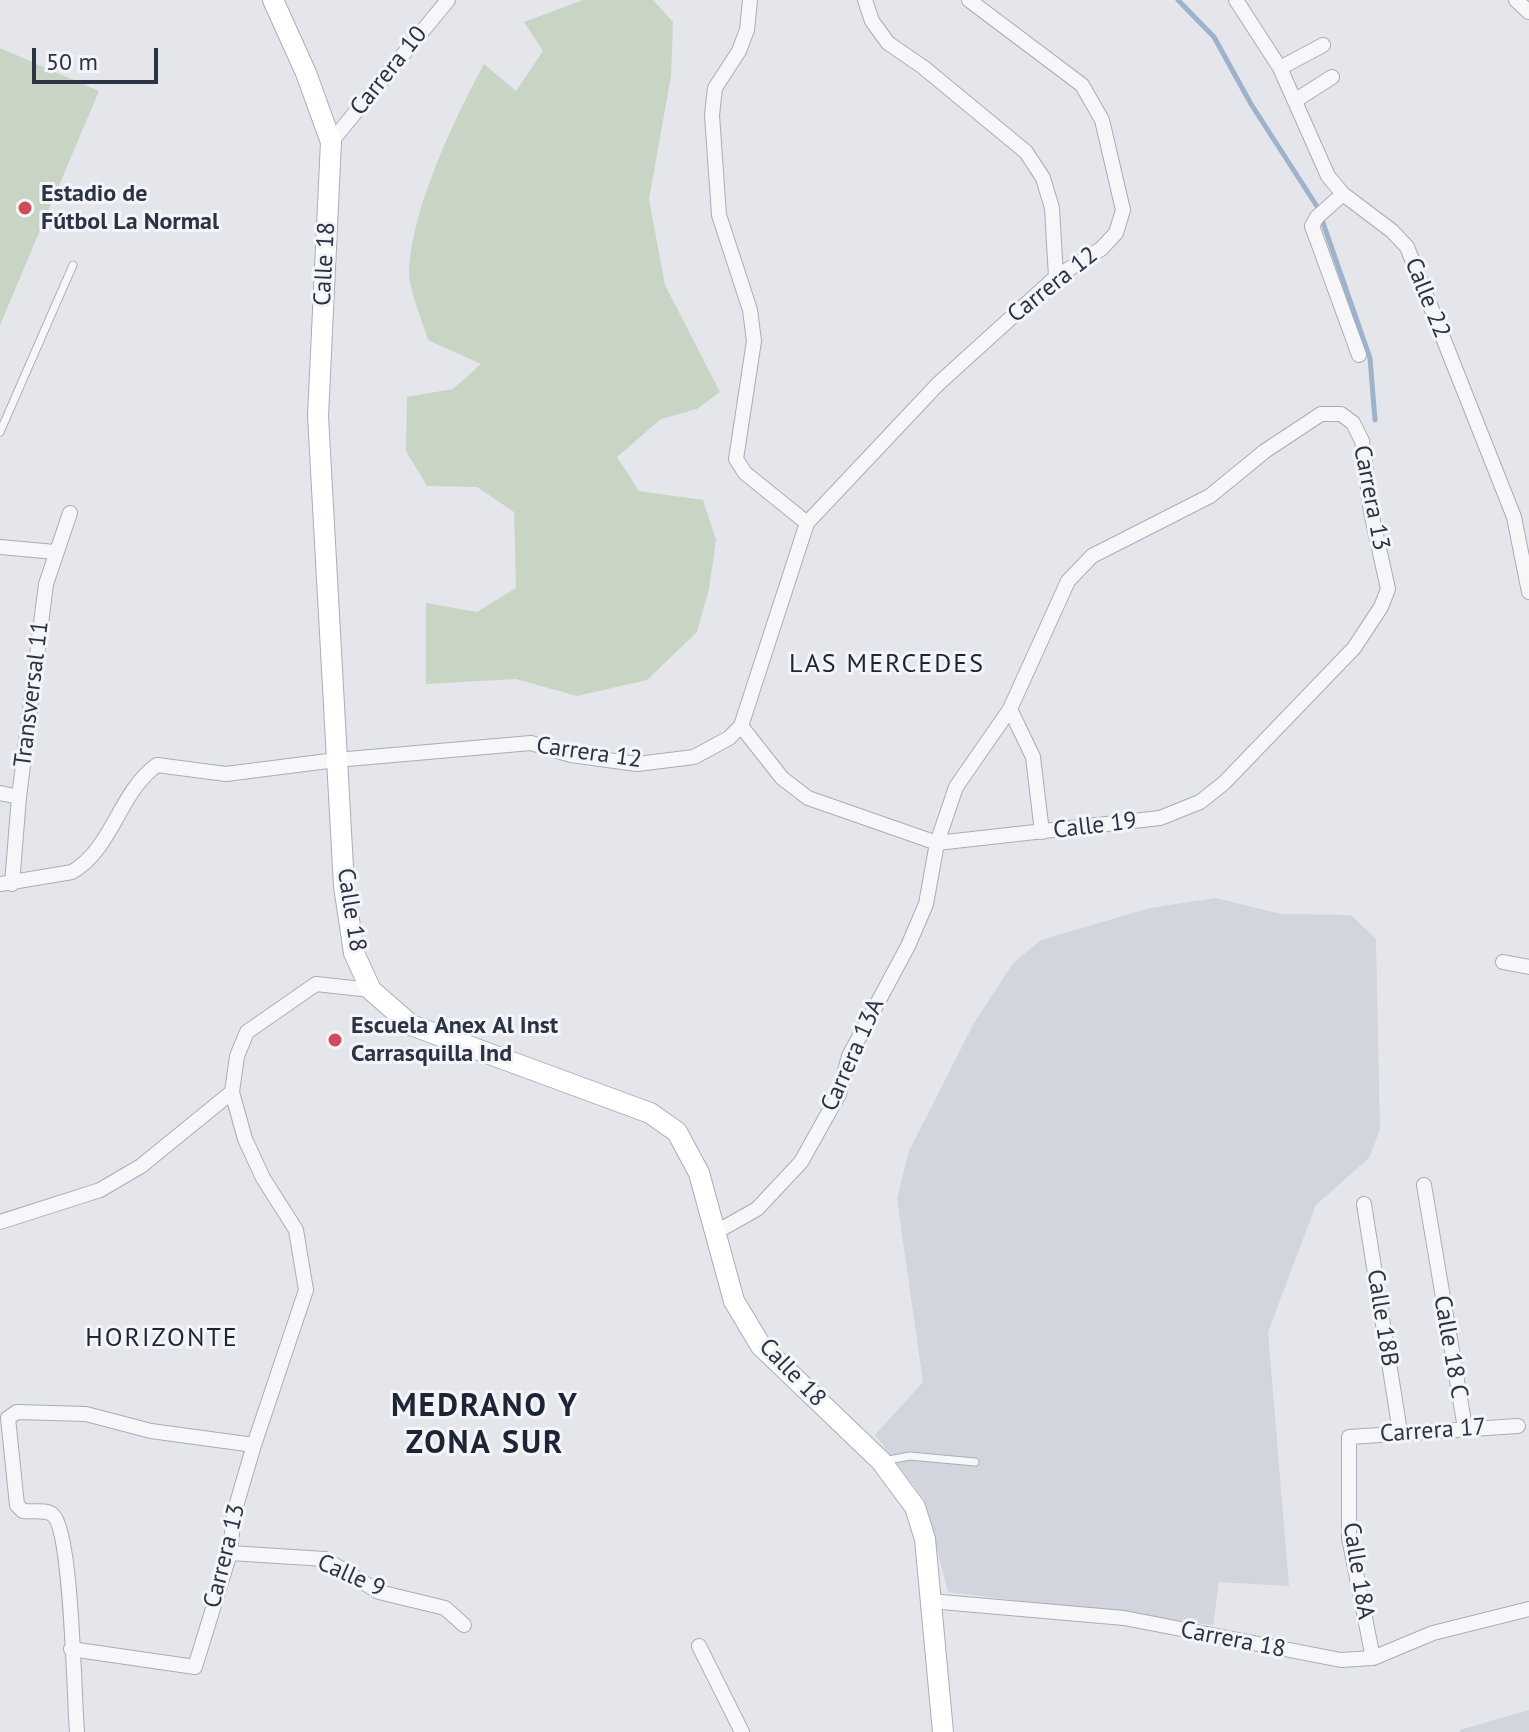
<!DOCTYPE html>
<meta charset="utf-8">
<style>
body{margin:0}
#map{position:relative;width:1529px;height:1732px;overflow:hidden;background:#e4e6ec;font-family:"PT Sans",sans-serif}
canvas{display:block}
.scale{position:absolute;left:32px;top:48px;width:126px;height:36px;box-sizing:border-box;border:4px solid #2b3344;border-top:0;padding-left:10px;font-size:24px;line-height:28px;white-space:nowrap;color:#2b3344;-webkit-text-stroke:6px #f4f5f9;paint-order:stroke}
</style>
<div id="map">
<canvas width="1529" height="1732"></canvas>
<div class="scale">50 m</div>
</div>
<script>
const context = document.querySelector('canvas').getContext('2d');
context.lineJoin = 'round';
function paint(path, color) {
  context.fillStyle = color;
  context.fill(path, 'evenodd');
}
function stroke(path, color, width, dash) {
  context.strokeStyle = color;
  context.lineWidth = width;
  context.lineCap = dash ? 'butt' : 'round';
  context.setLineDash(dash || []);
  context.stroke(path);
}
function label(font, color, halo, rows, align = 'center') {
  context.font = font + ' "PT Sans",sans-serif';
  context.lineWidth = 6;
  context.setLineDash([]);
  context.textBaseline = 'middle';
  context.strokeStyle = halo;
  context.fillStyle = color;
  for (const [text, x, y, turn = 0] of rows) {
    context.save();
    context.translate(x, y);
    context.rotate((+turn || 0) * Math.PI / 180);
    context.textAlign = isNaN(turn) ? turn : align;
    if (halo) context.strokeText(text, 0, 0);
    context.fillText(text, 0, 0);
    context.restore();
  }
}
paint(new Path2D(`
 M1216 898 1281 914 1351 915 1376 939 1380 1130 1369 1158 1316 1205 1268 1332 1289 1586 1219 1582 1213 1625 948 1592 924 1499 875 1435 923 1382 897 1199 909 1151 974 1023 1013 963 1041 940 1150 908Z
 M1529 1710V1732H1460V1730Z`), '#d2d5dd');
paint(new Path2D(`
 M583 0H653L673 22 671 76 649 199 665 285 720 392 697 409 661 419 617 457 639 491 703 500 716 540 709 589 697 632 647 680 577 696 516 679 426 684V603L477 612 516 588 514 512 477 487 427 486 406 451 407 397 453 389 481 364 428 340C422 319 408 289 409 268 413 206 454 119 484 64L516 91 543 51 524 22Z
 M0 48 99 91 0 325Z`), '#c8d5c5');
stroke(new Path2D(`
 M1178 0 1214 37 1251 104 1318 208
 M1322 220 1370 358 1375 420`), '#9fb2cb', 5);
const service = new Path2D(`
 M0 432 73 265
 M883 1461 910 1456 975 1462`);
const minor = new Path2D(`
 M750 0 747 30 739 51 715 88 712 115 719 215 750 310 754 341 736 459 745 473 807 523
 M865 0 872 21 888 43 923 67 1026 152 1043 178 1052 208 1056 277
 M1236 0 1280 68 1328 176 1343 194 1392 231 1407 247 1514 517 1529 592
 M1516 0 1529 12
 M1280 68 1323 45
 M1296 100 1332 77
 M331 142 448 0
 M1343 194 1317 217 1312 226 1359 355
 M0 547 55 552
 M1010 709 1033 757 1042 832
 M0 793 19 797
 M0 884 72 872C113 848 119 792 157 765L226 774 336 760 531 743 571 755 637 764 694 757 729 738 741 726 807 523 938 384 1056 277 1101 249 1116 233 1123 210 1102 120 1082 85 969 0
 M12 884 19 797 46 584 70 513
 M1503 962 1529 967
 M1424 1185 1465 1428
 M1364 1204 1400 1432
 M0 1222 100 1190 141 1166 232 1092
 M716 1232 757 1209 801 1162 839 1094 849 1056 908 946 926 904 937 843 956 787 1010 709 1068 581 1092 556 1210 496 1265 451 1321 414H1341L1353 423 1362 441 1371 512 1388 589 1381 607 1354 648 1224 783 1200 802 1160 818 937 843 808 798 782 778 741 726
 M230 1553 325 1559 379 1592 445 1608 464 1625
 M930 1601 1124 1618 1341 1660 1373 1658 1433 1633 1529 1609
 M699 1646 742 1732
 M71 1649 195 1667 230 1553 234 1513 254 1445 306 1290 296 1230 263 1178 245 1139 232 1092 237 1056 247 1032 316 984 371 990
 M1373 1658 1349 1538V1437L1518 1426
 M77 1732C74 1698 72 1531 53 1515 47 1509 32 1512 23 1511L17 1505 8 1418 17 1412 86 1414 151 1431 254 1445`);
const secondary = new Path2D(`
 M273 0 306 73 331 142 318 416 344 886 354 953 371 990 411 1025 650 1113 677 1132 699 1173 734 1301 761 1346 881 1461 915 1507 925 1539 943 1732`);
stroke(service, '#a9adb6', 9);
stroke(minor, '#a9adb6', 16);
stroke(secondary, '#a9adb6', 22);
stroke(service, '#f7f7fa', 7);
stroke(minor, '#f7f7fa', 14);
stroke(secondary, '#fff', 20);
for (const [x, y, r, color] of [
 [25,208,8,"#ce4b58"],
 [335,1040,8,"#ce4b58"]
]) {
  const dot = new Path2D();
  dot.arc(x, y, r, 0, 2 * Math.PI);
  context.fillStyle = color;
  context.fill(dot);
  stroke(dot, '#f4f5f9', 3);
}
label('24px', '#2b3344', '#f4f5f9', [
 ["Carrera 10",389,71,-51],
 ["Calle 18",325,264,-87],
 ["Carrera 12",1053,285,-38],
 ["Calle 22",1427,298,68],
 ["Carrera 13",1371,498,79],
 ["Transversal 11",32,694,-83],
 ["Carrera 12",589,753,8],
 ["Calle 19",1095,826,-7],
 ["Calle 18",351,910,81],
 ["Carrera 13A",853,1055,-66],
 ["Calle 18B",1382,1318,81],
 ["Calle 18 C",1450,1347,80],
 ["Calle 18",792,1373,46],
 ["Carrera 17",1433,1431,-4],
 ["Carrera 13",225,1556,-76],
 ["Calle 18A",1358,1571,81],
 ["Calle 9",351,1576,24],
 ["Carrera 18",1233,1640,11]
]);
label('bold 24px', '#2b3344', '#f4f5f9', [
 ["Estadio de",41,194],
 ["Fútbol La Normal",41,222],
 ["Escuela Anex Al Inst",351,1026],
 ["Carrasquilla Ind",351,1054]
], 'left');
context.letterSpacing = '2px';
label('26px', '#1d2435', '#f4f5f9', [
 ["LAS MERCEDES",887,665],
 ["HORIZONTE",162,1339]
]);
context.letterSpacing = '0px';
context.letterSpacing = '2px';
label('bold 32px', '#1d2435', '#f4f5f9', [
 ["MEDRANO Y",485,1407],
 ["ZONA SUR",485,1444]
]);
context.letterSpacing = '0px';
</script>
